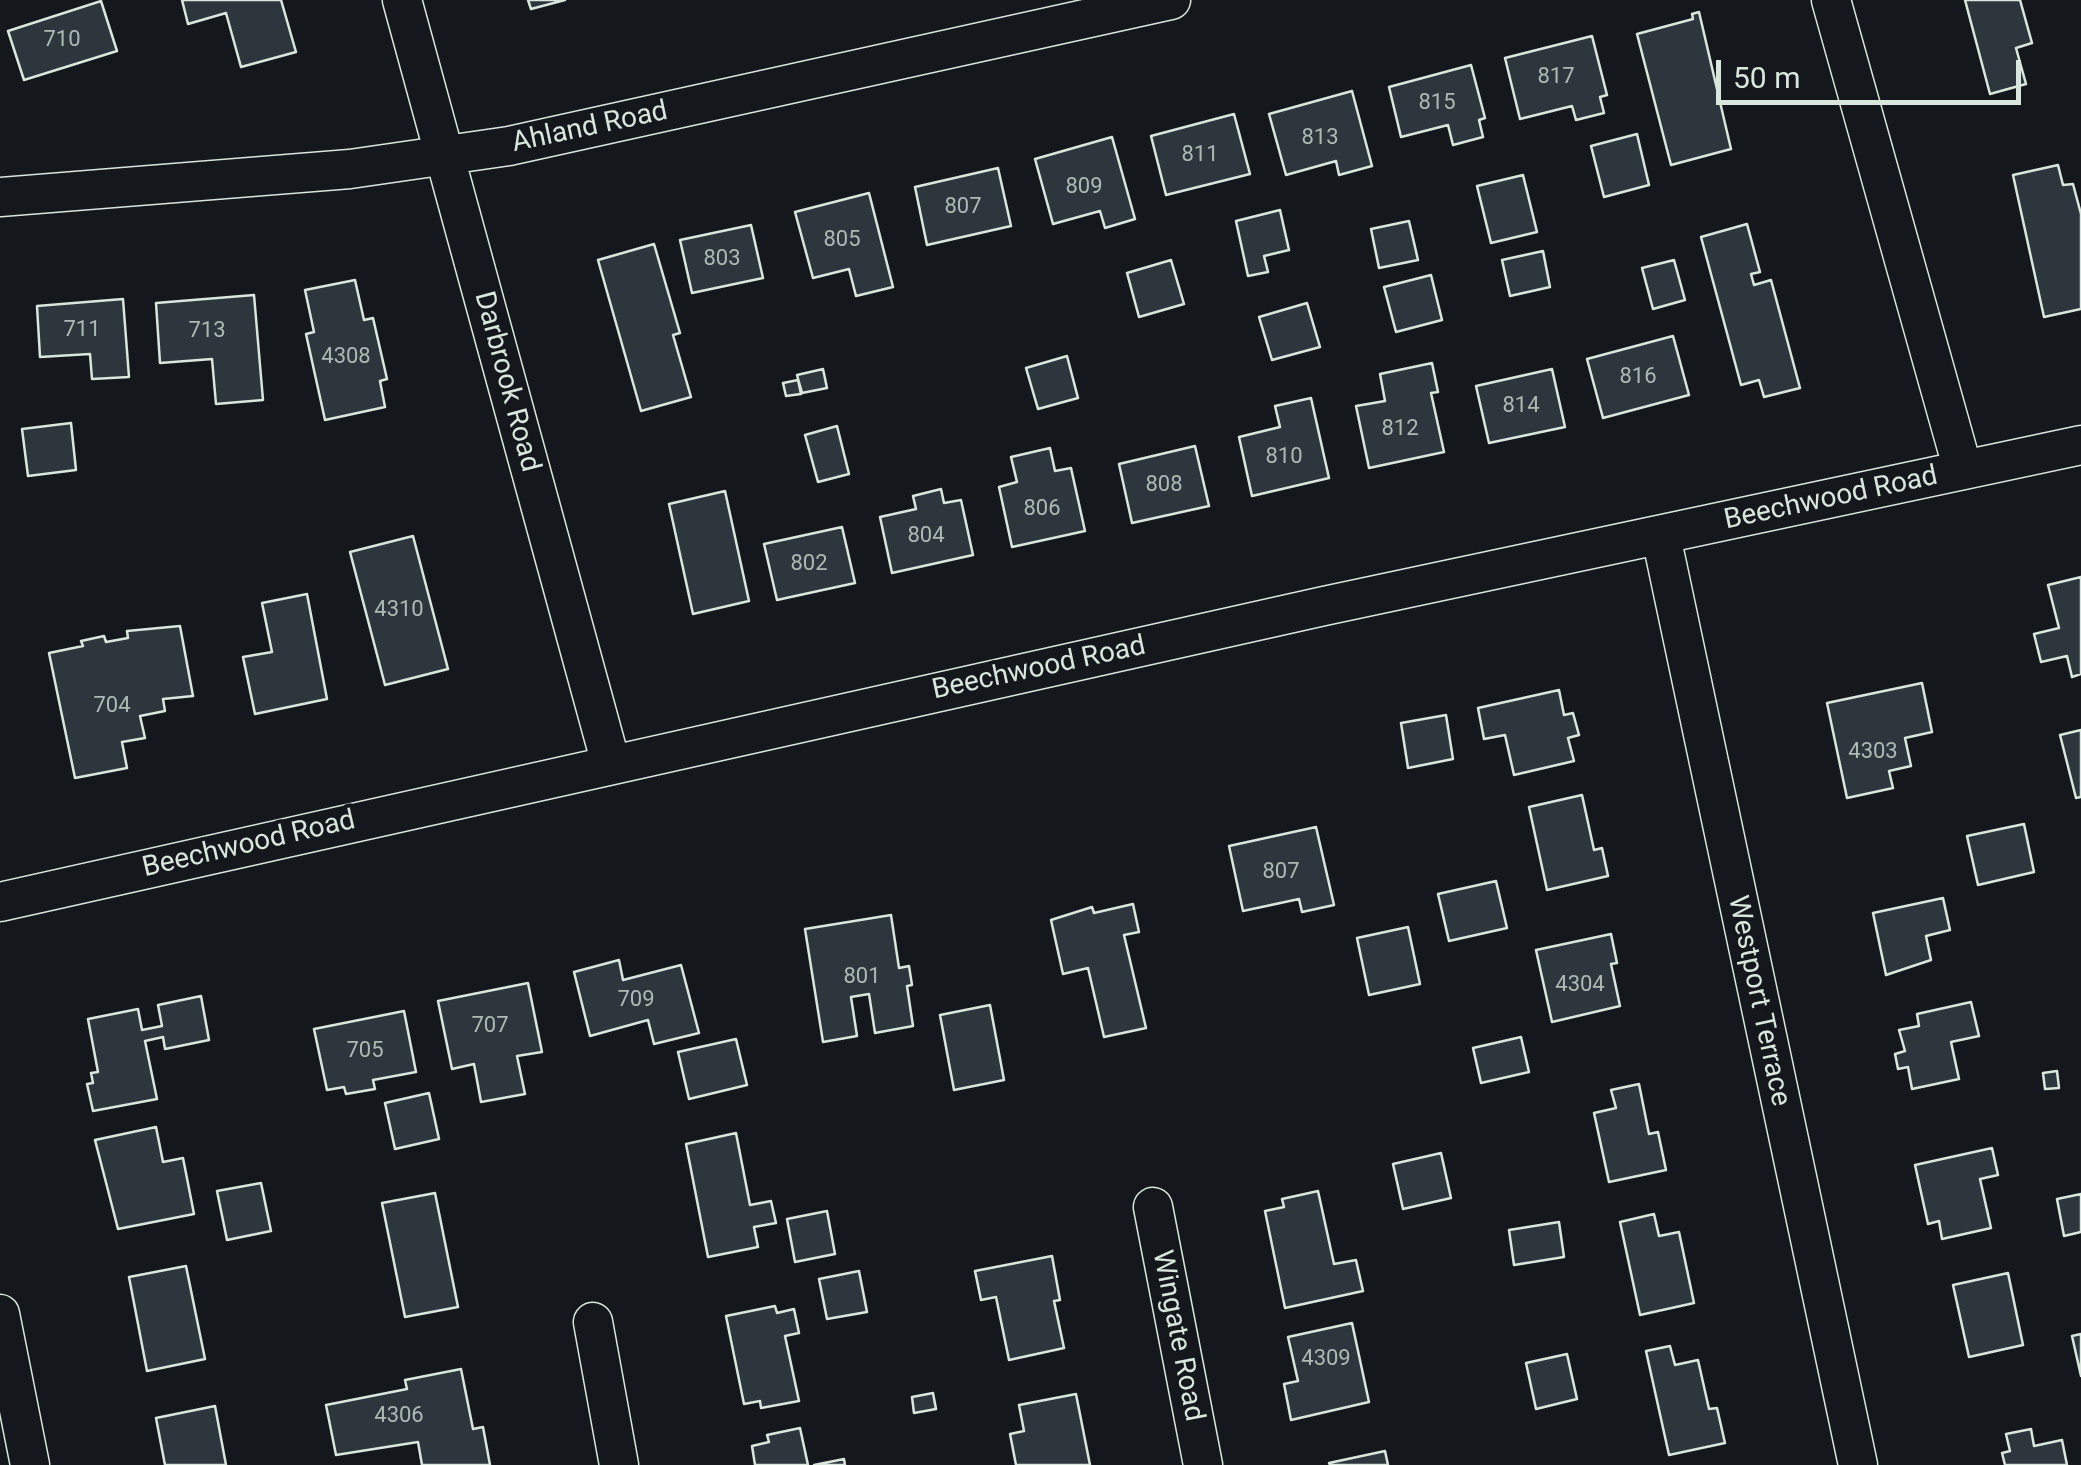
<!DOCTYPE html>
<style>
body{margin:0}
#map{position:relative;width:2081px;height:1465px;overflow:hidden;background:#14181c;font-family:Roboto,sans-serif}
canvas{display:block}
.scale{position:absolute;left:1716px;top:60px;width:305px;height:45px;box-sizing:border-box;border:5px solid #d8e6dc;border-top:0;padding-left:12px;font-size:30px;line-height:35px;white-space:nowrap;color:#d8e6dc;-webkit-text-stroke:8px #14181c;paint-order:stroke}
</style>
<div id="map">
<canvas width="2081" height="1465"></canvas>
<div class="scale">50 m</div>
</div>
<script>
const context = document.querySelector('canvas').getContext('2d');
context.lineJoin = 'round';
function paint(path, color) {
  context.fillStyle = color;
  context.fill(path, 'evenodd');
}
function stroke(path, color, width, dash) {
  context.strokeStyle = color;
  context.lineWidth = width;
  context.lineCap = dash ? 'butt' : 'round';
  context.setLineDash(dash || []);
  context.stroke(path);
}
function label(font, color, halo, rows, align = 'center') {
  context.font = font + ' Roboto,sans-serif';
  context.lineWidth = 8;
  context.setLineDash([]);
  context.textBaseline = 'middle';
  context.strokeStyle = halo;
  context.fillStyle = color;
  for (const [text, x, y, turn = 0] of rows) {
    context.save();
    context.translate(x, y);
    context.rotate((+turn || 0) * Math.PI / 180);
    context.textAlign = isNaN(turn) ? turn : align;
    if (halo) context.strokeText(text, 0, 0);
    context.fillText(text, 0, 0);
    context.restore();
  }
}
const building = new Path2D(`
 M182 0H281L296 52 241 67 226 13 188 24Z
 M528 0H565L531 9Z
 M1965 0H2020L2032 43 2016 48 2026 84 1990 94Z
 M101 1 117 51 24 80 8 31Z
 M1699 12 1731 149 1671 165 1637 34 1693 19 1692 14Z
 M1592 36 1607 95 1600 97 1604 113 1576 120 1572 106 1520 119 1505 58Z
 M1471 65 1485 118 1479 120 1483 137 1453 145 1448 125 1401 137 1389 87Z
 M1352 91 1372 166 1339 175 1336 161 1286 175 1269 114Z
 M1234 114 1250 174 1166 195 1151 136Z
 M1637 134 1649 185 1604 197 1591 146Z
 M1112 137 1135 219 1105 228 1100 211 1053 224 1035 159Z
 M2058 165 2063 185 2073 184 2081 214V309L2044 317 2013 175Z
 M998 168 1011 226 927 245 915 187Z
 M1523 175 1537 232 1491 243 1477 186Z
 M869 193 893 287 856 296 849 269 813 278 795 212Z
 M1280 210 1289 250 1264 256 1268 272 1248 276 1236 221Z
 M1409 221 1418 260 1379 268 1371 229Z
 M1747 224 1760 272 1751 274 1754 285 1771 280 1800 388 1764 397 1759 380 1741 385 1701 237Z
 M751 225 763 278 692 293 680 240Z
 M654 244 680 333 673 335 691 397 641 411 598 260Z
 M1543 251 1550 287 1510 296 1502 260Z
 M1171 260 1184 304 1139 317 1127 273Z
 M1674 260 1685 300 1653 309 1642 268Z
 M1431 275 1442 320 1396 332 1384 287Z
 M355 280 364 320 373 318 387 379 380 381 385 407 325 420 306 334 314 332 305 290Z
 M254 295 263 400 216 404 212 359 160 363 156 303Z
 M123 299 129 377 92 379 90 354 40 357 37 306Z
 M1307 303 1320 347 1272 360 1259 317Z
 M1673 336 1689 395 1603 418 1587 359Z
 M1067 356 1078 398 1038 409 1026 368Z
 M1432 363 1438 392 1431 393 1444 452 1369 468 1356 406 1385 401 1380 374Z
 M823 369 827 388 802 393 797 375Z
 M1552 369 1565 427 1489 443 1476 386Z
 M798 380 801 394 786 396 783 383Z
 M1311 398 1329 478 1252 496 1239 437 1280 427 1275 406Z
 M71 423 76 470 28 476 22 429Z
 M837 426 849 474 818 482 805 435Z
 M1195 446 1209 506 1132 523 1119 464Z
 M1050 448 1055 471 1071 468 1085 531 1012 547 999 487 1017 482 1011 457Z
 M941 489 944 503 961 500 973 555 892 573 880 517 916 509 913 496Z
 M725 491 749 601 693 614 669 504Z
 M842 527 855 583 777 600 764 544Z
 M413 536 448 669 385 685 350 552Z
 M2081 577V674L2072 677 2067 656 2041 662 2034 634 2059 628 2048 585Z
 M307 594 327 699 255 714 243 657 272 652 262 603Z
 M180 626 193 696 163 699 165 711 140 716 145 738 122 742 127 768 75 778 49 653 83 646 81 641 104 636 106 642 128 638 127 631Z
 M1922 683 1932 732 1905 738 1911 766 1889 771 1893 788 1847 798 1827 703Z
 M1559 690 1564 715 1573 713 1579 735 1568 738 1574 761 1514 775 1505 735 1484 739 1478 708Z
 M1446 715 1453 759 1408 768 1401 723Z
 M2081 730V797L2076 798 2060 735Z
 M1582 795 1594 850 1602 848 1608 876 1547 890 1529 807Z
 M2024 824 2034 872 1978 885 1967 836Z
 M1316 827 1334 905 1302 912 1299 899 1243 911 1229 846Z
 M1496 881 1507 928 1449 941 1438 894Z
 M1943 898 1950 930 1926 936 1931 960 1886 975 1873 913Z
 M1133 904 1139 932 1124 935 1146 1028 1104 1037 1088 968 1063 974 1051 920 1092 907 1094 913Z
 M891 915 899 968 909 966 912 985 907 986 913 1026 875 1033 869 994 851 997 857 1036 823 1042 805 929Z
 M1408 927 1420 984 1369 995 1357 938Z
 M1611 934 1617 963 1611 964 1620 1006 1552 1022 1536 950Z
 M619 960 623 980 681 965 699 1033 654 1044 648 1020 590 1036 574 972Z
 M528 983 542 1052 517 1056 525 1094 481 1102 474 1064 452 1069 438 1001Z
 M201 996 209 1040 165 1049 163 1037 145 1041 157 1099 93 1111 87 1084 93 1083 91 1073 98 1072 88 1019 138 1009 142 1030 162 1026 158 1005Z
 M1971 1002 1979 1036 1951 1042 1959 1079 1912 1089 1908 1067 1898 1069 1895 1054 1905 1051 1899 1030 1919 1026 1917 1014Z
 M990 1005 1004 1080 954 1090 940 1015Z
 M404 1011 416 1072 373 1080 375 1089 346 1094 344 1087 327 1090 314 1029Z
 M1521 1037 1529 1072 1481 1083 1473 1048Z
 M736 1039 747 1085 689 1099 678 1052Z
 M2057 1071 2059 1088 2045 1089 2043 1073Z
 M1639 1084 1649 1134 1658 1132 1666 1170 1609 1182 1594 1113 1616 1108 1611 1090Z
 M429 1093 439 1139 395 1149 385 1103Z
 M156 1127 163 1162 183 1158 194 1214 118 1229 95 1140Z
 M736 1133 750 1205 771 1201 776 1223 754 1227 758 1247 708 1257 686 1144Z
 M1992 1148 1998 1175 1980 1179 1991 1228 1942 1239 1939 1221 1928 1224 1915 1165Z
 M1441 1153 1451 1198 1403 1209 1393 1164Z
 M261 1183 271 1231 227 1240 217 1191Z
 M1318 1191 1334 1264 1356 1260 1363 1291 1285 1308 1265 1211 1284 1207 1282 1199Z
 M435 1193 458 1307 405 1317 382 1203Z
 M2081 1194V1232L2064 1236 2057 1199Z
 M827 1211 835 1254 795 1262 787 1219Z
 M1654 1214 1659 1236 1679 1232 1694 1303 1640 1315 1620 1222Z
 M1559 1222 1564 1257 1514 1265 1509 1230Z
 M1052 1256 1060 1300 1054 1301 1064 1348 1009 1360 996 1297 981 1300 975 1271Z
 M186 1266 205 1359 147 1371 129 1277Z
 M859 1271 867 1312 827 1319 819 1279Z
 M2008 1273 2023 1345 1969 1357 1953 1285Z
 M775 1306 777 1313 794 1309 799 1333 785 1336 799 1401 761 1408 760 1401 744 1404 726 1316Z
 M1352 1323 1369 1402 1291 1420 1284 1384 1298 1381 1288 1337Z
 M2081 1334V1376L2072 1336Z
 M1670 1346 1675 1365 1698 1360 1709 1409 1717 1408 1725 1443 1669 1455 1646 1351Z
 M1567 1354 1577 1399 1536 1409 1526 1363Z
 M461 1369 473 1429 483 1427 490 1465H422L418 1442 336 1455 326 1405 407 1389 405 1380Z
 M933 1393 936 1409 914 1413 912 1397Z
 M1076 1394 1090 1465H1016L1010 1434 1024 1431 1019 1405Z
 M215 1406 226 1465H165L156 1418Z
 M800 1428 808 1465H755L752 1446 769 1442 767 1435Z
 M2031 1429 2034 1446 2062 1440 2067 1465H2005L2002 1453 2010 1451 2006 1434Z
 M1385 1451 1388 1465H1330L1329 1463Z
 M844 1459 845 1465H814Z`);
paint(building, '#2c363c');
stroke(building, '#d8e6dc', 2.5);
const minor = new Path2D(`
 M402 0 611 764
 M1831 0 1963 470
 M0 197 350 169 509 146 1171 0
 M1661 536 1858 1465
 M0 902 1324 606 2081 445
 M1153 1207 1203 1465
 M0 1314 30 1465
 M593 1322 619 1465`);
stroke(minor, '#d8e6dc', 41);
stroke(minor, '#14181c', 38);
label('22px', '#adbab4', null, [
 ["710",62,40],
 ["817",1556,77],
 ["815",1437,103],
 ["813",1320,138],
 ["811",1200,155],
 ["809",1084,187],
 ["807",963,207],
 ["805",842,240],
 ["803",722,259],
 ["711",82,330],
 ["713",207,331],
 ["4308",346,357],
 ["816",1638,377],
 ["814",1521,406],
 ["812",1400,429],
 ["810",1284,457],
 ["808",1164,485],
 ["806",1042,509],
 ["804",926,536],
 ["802",809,564],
 ["4310",399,610],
 ["704",112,706],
 ["4303",1873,752],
 ["807",1281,872],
 ["801",862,977],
 ["4304",1580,985],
 ["709",636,1000],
 ["707",490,1026],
 ["705",365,1051],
 ["4309",1326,1359],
 ["4306",399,1416]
]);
label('28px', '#d8e6dc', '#14181c', [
 ["Ahland Road",590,128,-12],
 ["Darbrook Road",506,382,75],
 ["Beechwood Road",1831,499,-12],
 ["Beechwood Road",1039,669,-12],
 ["Beechwood Road",249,845,-13],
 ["Westport Terrace",1758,1001,78],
 ["Wingate Road",1177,1336,79]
]);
</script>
